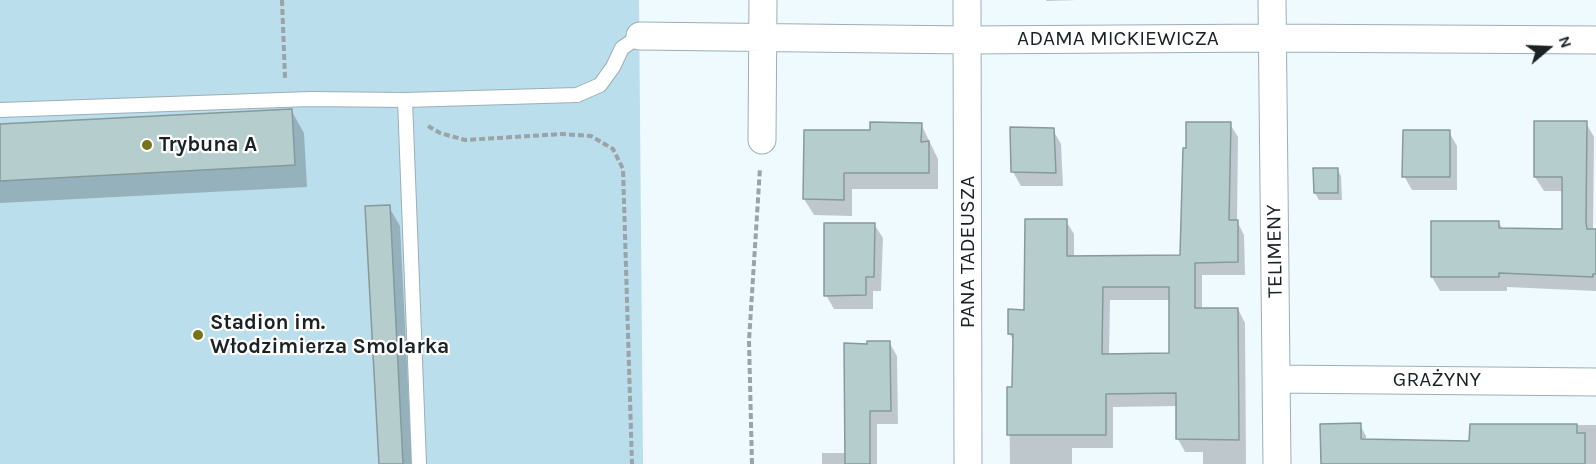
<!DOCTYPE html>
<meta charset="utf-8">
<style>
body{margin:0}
#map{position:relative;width:1596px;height:464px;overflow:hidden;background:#eefaff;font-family:Karla,sans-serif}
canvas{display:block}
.north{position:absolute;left:1518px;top:18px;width:60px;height:60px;-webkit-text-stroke:4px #fff;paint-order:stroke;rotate:71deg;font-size:16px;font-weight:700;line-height:24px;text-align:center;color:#1a2225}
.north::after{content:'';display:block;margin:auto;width:21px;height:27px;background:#1a2225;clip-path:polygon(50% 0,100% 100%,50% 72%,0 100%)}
</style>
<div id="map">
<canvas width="1596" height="464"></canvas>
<div class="north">N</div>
</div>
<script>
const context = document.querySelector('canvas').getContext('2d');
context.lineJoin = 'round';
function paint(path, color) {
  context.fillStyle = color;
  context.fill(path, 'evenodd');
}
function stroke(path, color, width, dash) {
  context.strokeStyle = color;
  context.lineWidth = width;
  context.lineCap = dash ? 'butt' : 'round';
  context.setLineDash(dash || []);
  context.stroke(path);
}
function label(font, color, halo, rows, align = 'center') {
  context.font = font + ' Karla,sans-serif';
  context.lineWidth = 4.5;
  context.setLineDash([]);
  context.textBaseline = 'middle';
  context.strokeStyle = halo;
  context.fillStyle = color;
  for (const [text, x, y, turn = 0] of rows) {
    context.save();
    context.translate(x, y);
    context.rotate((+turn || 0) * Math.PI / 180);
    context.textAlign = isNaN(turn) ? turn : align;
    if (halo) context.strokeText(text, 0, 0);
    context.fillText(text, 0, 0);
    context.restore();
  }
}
paint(new Path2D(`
 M0 0H639L643 464H0Z`), '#badeec');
paint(new Path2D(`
 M1046 0H1077L1047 1Z
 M291 110 304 133 307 187 0 203V125Z
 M1586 123 1594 137 1593 230H1596V291L1507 287V291H1440L1432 277 1498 222 1503 229 1564 230 1563 191H1544L1535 177Z
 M921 124 938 159V189H852V216L814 215 804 199 872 132Z
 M1230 124 1238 137 1237 221 1244 235 1245 275H1202V309H1238L1245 323 1246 464H1203V452H1185L1178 439 1177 406 1113 407V448H1072V464H1010L1009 389H1014V341L1009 333 1026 311 1066 221 1074 234V258L1182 256ZM1110 300H1171V355H1109Z
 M1053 130 1061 144 1063 186H1021L1013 172Z
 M1449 132 1457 146V190H1412L1404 176Z
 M1337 169 1341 176 1342 200H1319L1315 193Z
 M389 207 400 226 412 464H380Z
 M874 224 883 238 881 291H873V309H834L826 295Z
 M889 342 897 356 898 424H877V464H822V453H846L868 345Z
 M1360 425 1366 436V440L1471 442V425H1596V464H1321Z`), '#0003');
const building = new Path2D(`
 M292 109 295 165 0 181V124Z
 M1534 121H1587L1586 222 1587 229H1596V274H1593V277L1499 273V277H1431V221H1499V228L1562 229V177H1534Z
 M870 122 922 123 921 142 929 141V173H844V200L803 199 804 130H870Z
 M1186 122H1231L1229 220H1238V262L1195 263V308H1238L1239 440 1176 439V393L1106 394V435H1007V387H1012L1013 334H1008V309L1024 310 1025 219H1067V256L1180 255 1183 148H1186ZM1103 287H1169V353L1102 354Z
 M1010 127 1054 128 1056 173 1011 172Z
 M1403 130H1450V177H1402Z
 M1313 168H1338V193H1314Z
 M390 205 403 464H379L365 206Z
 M824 223H875L874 277H866V295L824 296Z
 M867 341H890L891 411H870V464H845L844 343 867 344Z
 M1361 423V439L1469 441 1470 424H1577V433H1585V464H1321L1320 424Z`);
paint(building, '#b6cdce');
stroke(building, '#859a9b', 1.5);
const lane = new Path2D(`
 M405 100 419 464
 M0 110 310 99 405 100 577 95 600 85 613 67 622 48 640 36`);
const street = new Path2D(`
 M967 0 968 464
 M1272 0 1277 464
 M640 36 967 40 1273 38 1596 40
 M762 140 763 0
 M1277 379 1596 382`);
stroke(lane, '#9bafb6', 16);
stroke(street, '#9bafb6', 29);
stroke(new Path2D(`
 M282 0 285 78
 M428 126 440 133 465 140 562 134 591 136 613 149 623 169 632 464
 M752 464 749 341 760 168`), '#99a3a8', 4, [6, 3]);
stroke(lane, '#fff', 14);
stroke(street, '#fff', 27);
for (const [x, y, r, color] of [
 [147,145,6,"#767419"],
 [198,335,6,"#767419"]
]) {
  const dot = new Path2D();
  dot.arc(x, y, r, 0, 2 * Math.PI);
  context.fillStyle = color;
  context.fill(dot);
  stroke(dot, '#fff', 2);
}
label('21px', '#1a2225', '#fff', [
 ["ADAMA MICKIEWICZA",1118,39],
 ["TELIMENY",1275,251,-91],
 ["PANA TADEUSZA",968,252,-90],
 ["GRAŻYNY",1437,380]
]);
label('bold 21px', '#1a2225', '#fff', [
 ["Trybuna A",159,145],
 ["Stadion im.",210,323],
 ["Włodzimierza Smolarka",210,347]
], 'left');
</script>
